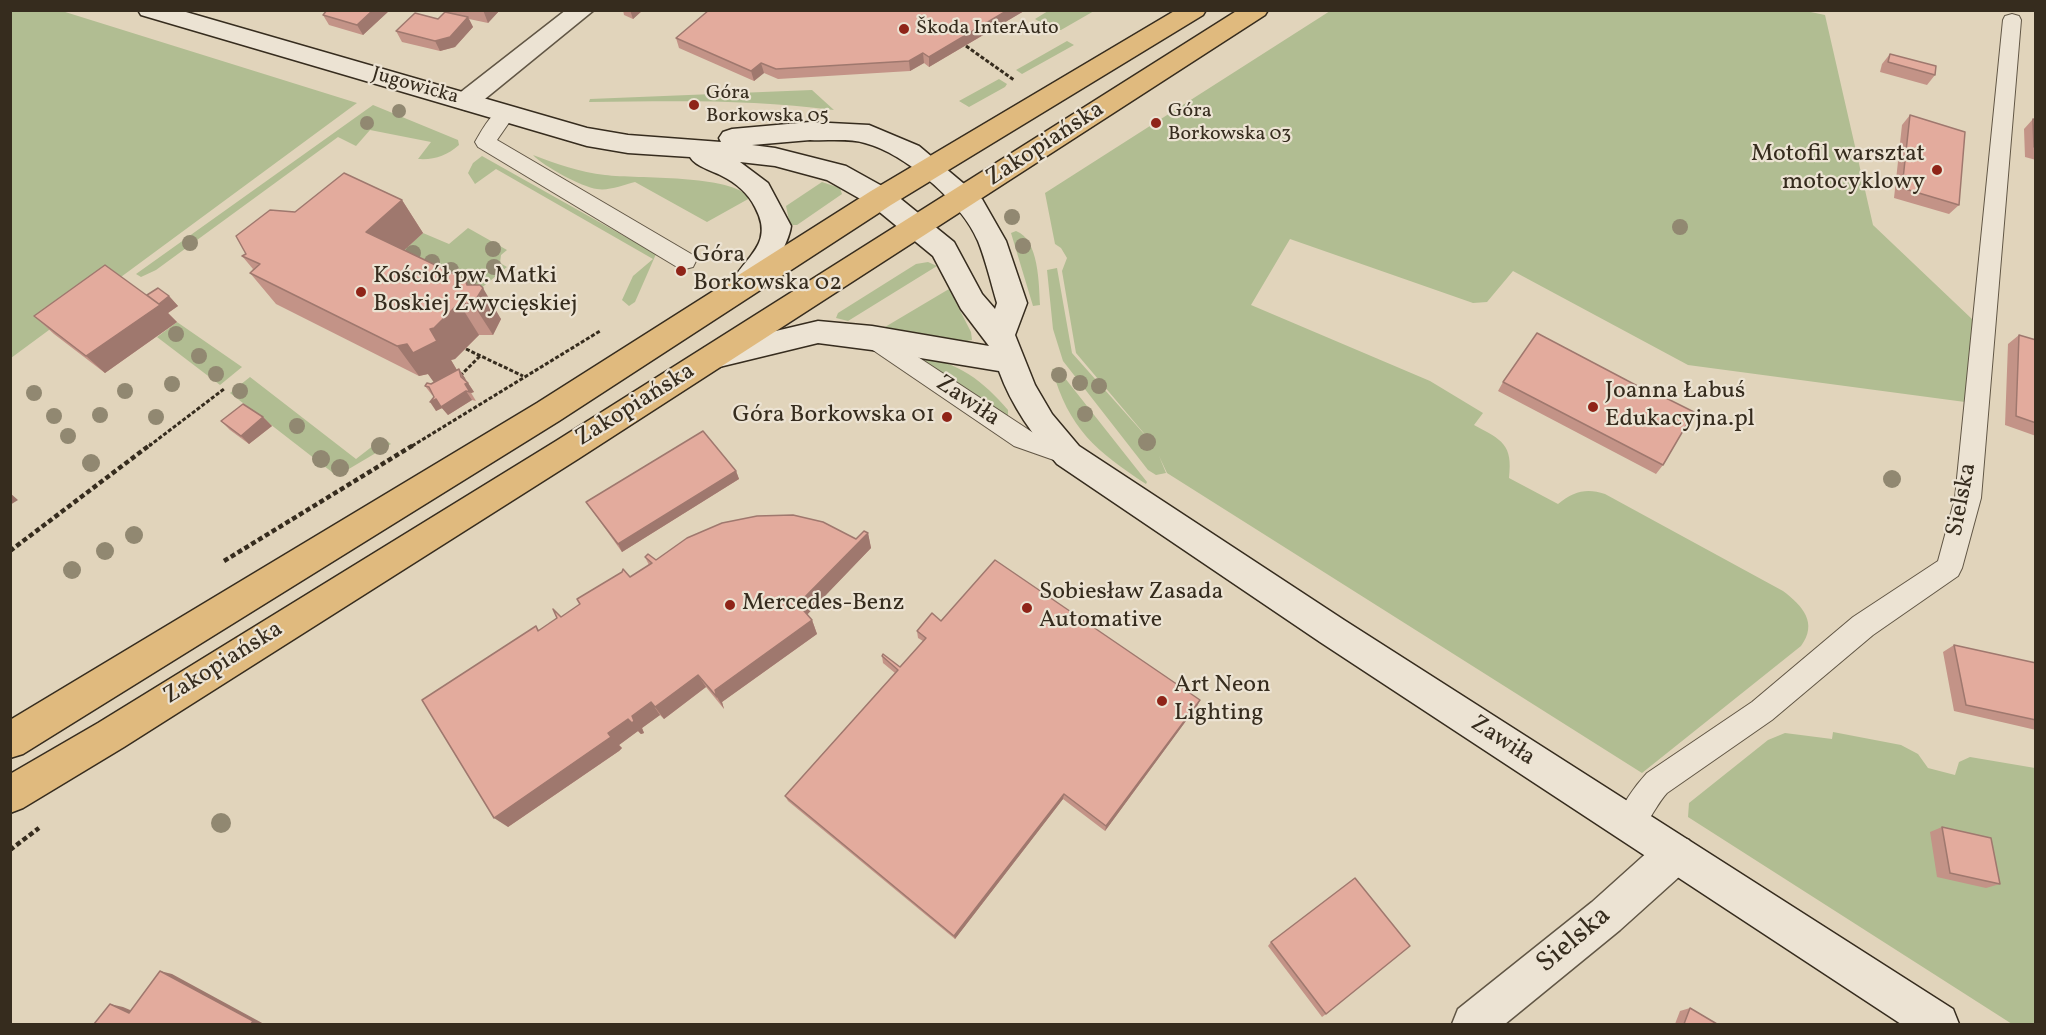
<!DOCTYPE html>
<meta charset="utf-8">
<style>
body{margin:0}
#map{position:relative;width:2046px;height:1035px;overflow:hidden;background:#e1d4bb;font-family:Vollkorn,serif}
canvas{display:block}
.frame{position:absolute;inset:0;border:12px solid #362c1e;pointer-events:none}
</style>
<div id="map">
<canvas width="2046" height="1035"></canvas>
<div class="frame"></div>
</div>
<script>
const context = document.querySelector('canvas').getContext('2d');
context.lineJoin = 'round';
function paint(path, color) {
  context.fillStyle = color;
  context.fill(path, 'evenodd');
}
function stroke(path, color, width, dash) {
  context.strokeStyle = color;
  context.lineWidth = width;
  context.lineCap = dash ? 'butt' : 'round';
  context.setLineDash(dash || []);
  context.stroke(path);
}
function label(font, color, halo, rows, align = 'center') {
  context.font = font + ' Vollkorn,serif';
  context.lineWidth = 4.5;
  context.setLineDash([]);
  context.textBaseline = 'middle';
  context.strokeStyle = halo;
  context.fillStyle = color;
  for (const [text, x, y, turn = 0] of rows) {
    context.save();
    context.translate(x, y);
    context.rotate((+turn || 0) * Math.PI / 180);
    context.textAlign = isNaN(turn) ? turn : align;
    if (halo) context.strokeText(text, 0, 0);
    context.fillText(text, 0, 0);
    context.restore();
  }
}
paint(new Path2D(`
 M11 11H62L357 103 11 358Z
 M1048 11V10L1094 11 1061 30 1051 29 1035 19Z
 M1330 11H1806L1825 15 1873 225 1973 320 1965 402 1688 365 1513 271 1487 302 1473 303 1290 239 1251 305 1430 381 1483 413 1474 425C1502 440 1513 444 1509 478L1558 504C1574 491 1587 488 1605 494L1783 591C1803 606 1818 623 1801 646L1642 773 1167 473 1159 456 1166 473 1156 475 1148 470 1063 361 1053 329 1047 270 1057 268 1072 353 1153 444 1076 353 1062 271 1067 258 1061 248 1055 244 1045 193Z
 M1067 41 1074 45 1022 74 1016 70Z
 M999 79 1007 84 1005 87 969 107 959 101Z
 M812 90 834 110C752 99 672 101 589 102L590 99Z
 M373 105 458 140 459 145C446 156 435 160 418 159L431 142 370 130 356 146 338 137 156 270 141 277 136 274Z
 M533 155C556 164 580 172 605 175 637 179 731 174 750 198L707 222 635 182C623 185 609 191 597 189 582 187 543 166 533 155Z
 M482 156 656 254 635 302 629 306 622 300 633 276 653 259 496 169 475 184 468 173 473 163Z
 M822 182 840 188 842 194 797 225H790L786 206Z
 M468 228 507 250 501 255 500 263 507 267 474 294 397 256 423 233 449 244Z
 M1016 231C1039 239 1039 285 1040 305L1033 306 1011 233Z
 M928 262 937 266 848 321 836 318 838 313 916 264Z
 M949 289 971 332 972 340 967 341 885 327Z
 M177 322 242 367 220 385 157 337Z
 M919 358C957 360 984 382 1008 410V415L1005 416Z
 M1057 368 1147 482 1146 484C1096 451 1069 429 1052 369Z
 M250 377 356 459 383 438 391 444 337 476 230 393Z
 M1833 732 1901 745 1918 754 1928 768 1955 775 1959 762 1970 757 2035 768V1024H2012L1688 817 1689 803 1768 740 1785 733 1832 739Z`), '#b1bd92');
const lane = new Path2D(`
 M2012 14 2019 16 2021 20 1981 498 1962 568 1958 576 1873 635 1772 720 1667 793C1654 807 1646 832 1629 839L1619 834 1614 824C1622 805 1633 788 1647 773L1752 702 1853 617 1938 561 1955 498 2003 20 2005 16Z
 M505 107 512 109 515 114 497 140 693 255 696 261 693 267 685 269 677 267 478 147 475 142C482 130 492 111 505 107Z
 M872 329 880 332 1032 432 1077 448 1080 455 1077 462 1068 465 1014 446 864 344 860 338 864 332Z`);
const street = new Path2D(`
 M566 10H594L475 107 466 110 457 107 453 101 457 95Z
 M1675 835 1689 840 1694 854 1689 868 1620 930 1505 1024H1452L1458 1009 1592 902 1661 840Z`);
const secondary = new Path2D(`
 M138 10H179L587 128 628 135 721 142 719 138 723 132 732 129 810 122 869 125 919 146 982 199 1006 241 1027 303 1015 335 1035 385 1052 414 1079 446 1344 620 1953 1009 1959 1024H1901L1320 642 1057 464C1033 435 1012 407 999 371L872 350 818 343 715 368 704 364 700 356 704 348 818 321 872 326 989 346 961 309 933 256 871 205 827 180 775 166 740 162 768 183 791 226C789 242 767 285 753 293 746 297 741 295 734 293L730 285C746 255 775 244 755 207 748 193 736 183 722 176 711 170 696 167 690 157L628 153 587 146 141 15ZM810 140C827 141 849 138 865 143 906 154 962 203 978 241 986 261 991 283 997 303L995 309 982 294 954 242 891 191 846 166 775 148 752 145Z`);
const primary = new Path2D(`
 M1176 10H1206L1203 15 891 205 559 421 23 754 10 758V720L537 403 871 191Z
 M1238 10H1268L1265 15 578 459 124 747 23 808 10 813V774L98 723 556 441Z`);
stroke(lane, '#615645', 2);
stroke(street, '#615645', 3);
stroke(secondary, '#362c1e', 3);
stroke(primary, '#362c1e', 3);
stroke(new Path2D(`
 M966 46 1014 80
 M466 349 523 376
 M460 376 481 355
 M149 446 224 389
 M412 446 600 331`), '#362c1e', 3, [4, 2]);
stroke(new Path2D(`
 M10 551 151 444
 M224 561 415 444
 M10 850 39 828`), '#362c1e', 4.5, [5, 3]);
paint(lane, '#ece3d3');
paint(street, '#ece3d3');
paint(secondary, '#ece3d3');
paint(primary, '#e0ba7e');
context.fillStyle = '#918871';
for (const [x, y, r] of [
 [399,111,7],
 [367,123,7],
 [1012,217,8],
 [1680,227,8],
 [190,243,8],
 [1023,246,8],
 [493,249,8],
 [413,253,8],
 [432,262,8],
 [494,267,8],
 [451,270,8],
 [470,279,8],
 [176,334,8],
 [199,356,8],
 [216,374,8],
 [1059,375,8],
 [1080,383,8],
 [172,384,8],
 [1099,386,8],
 [125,391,8],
 [240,391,8],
 [34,393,8],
 [1085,414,8],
 [100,415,8],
 [54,416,8],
 [156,417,8],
 [297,426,8],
 [68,436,8],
 [1147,442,9],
 [380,446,9],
 [321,459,9],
 [91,463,9],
 [340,468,9],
 [1892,479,9],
 [134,535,9],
 [105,551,9],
 [72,570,9],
 [221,823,10]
]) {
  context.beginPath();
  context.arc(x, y, r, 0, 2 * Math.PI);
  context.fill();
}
paint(new Path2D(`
 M390 10 363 35 329 25 323 15Z
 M441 10H500L488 23 469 19 473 27 455 47 440 51 402 42 396 31 438 19 447 12Z
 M623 10H643L633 19 624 15Z
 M1024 11 929 67 924 63 910 71 778 79 764 73 754 81 679 48 676 38Z
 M1890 54 1935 75 1927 85 1880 72 1882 64Z
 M1910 115 1959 205 1949 214 1894 198 1902 125Z
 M2033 119 2036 120V160L2025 157 2024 129Z
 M402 200 423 233 404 250 468 285 501 319 493 335H479L455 359 451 360 457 370 459 369 474 392 471 393 476 401 472 400 448 415 442 408 436 411 434 397 433 395H432L425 386 434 382 428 374 419 376 276 304 250 273 253 269 242 256 295 212Z
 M169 296 178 306 168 313 177 322 105 373 54 334 34 316Z
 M2019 335 2036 340V436L2005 425 2008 344Z
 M1503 382 1649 392 1663 465 1656 474 1498 391Z
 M263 417 272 426 249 444 230 430 221 421Z
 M736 471 739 479 622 552 586 502Z
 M868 533 871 548 807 614 812 620 817 634 722 702 724 709 706 687 664 719 660 715 642 728 644 733 641 734 638 731 619 745 622 748 619 751 508 827 536 626 539 630 561 617 630 577 649 565 645 557 656 560 856 539Z
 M941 621 1200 700 1197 706 1105 831 1063 799 955 939 788 801 785 796 895 673 883 663 882 656 900 667 923 641 918 638 917 631Z
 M1954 645 2036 663V730L1954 711 1943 652Z
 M1942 827 2000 884 1986 888 1937 877 1930 832Z
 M1271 942 1326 1014 1322 1017 1268 946Z
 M1690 1008 1717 1024H1675L1680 1011Z`), '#c39387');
paint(new Path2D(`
 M373 10H390L363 35 357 25Z
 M483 10H500L488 23Z
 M630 10H643L633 19Z
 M1008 10 1024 11 929 67V57Z
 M468 17 473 27 455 47 440 51 435 41Z
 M923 53 924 63 910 71 909 61Z
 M761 63 764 73 754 81 751 71Z
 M402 200 423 233 388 265 366 232Z
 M465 279 476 299 483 288 501 319 493 335 473 304Z
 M169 296 178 306 168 313 177 322 105 373 86 356Z
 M459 303 479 335 455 359 451 360 458 372 435 384 428 374 419 376 397 346 430 329Z
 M459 369 465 378 467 384 468 383 474 392 471 393 476 401 465 384Z
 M466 391 472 400 448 415 441 407Z
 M436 399 442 408 436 411 430 402Z
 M263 417 272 426 249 444 241 436Z
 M736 471 739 479 622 552 618 544Z
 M10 493 18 500 10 505Z
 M868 533 871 548 804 618 798 604Z
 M812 620 817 634 722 702 724 709 717 697 715 690Z
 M698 675 706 687 664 719 655 707Z
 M1200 700 1197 706 1105 831 1106 826Z
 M651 702 660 715 642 728 644 733 641 734 638 731 619 745 622 748 619 751 508 827 494 818 608 733Z
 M1064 794 1063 799 955 939 954 936Z
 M160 971 172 974 264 1024H251Z
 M110 1004 123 1007 142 1015 129 1013Z`), '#9f786e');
const building = new Path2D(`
 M327 10H373L357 25 323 15Z
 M709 10H1008L929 57 923 53 909 61 776 69 761 63 751 71 676 38Z
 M445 12 468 17 450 37 435 41 396 31 415 13 438 19Z
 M1890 54 1936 66 1935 75 1888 62Z
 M1910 115 1965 132 1959 205 1902 188Z
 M2033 119 2036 120V147H2034Z
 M344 173 402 200 366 232 450 272 465 279 467 285H480L483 288 473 304 459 303 434 328 430 329 437 341 413 353 407 344 397 346 250 273 260 264 242 256 246 254 236 236 270 210 295 212Z
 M105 265 160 305 86 356 34 316Z
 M158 288 169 296 159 304 147 295Z
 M1537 333 1649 392 1650 390 1694 412 1663 465 1503 382Z
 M2019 335 2036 340V423L2016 416Z
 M459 369 461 377 468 383 465 384 470 392 466 391 441 407 436 399 430 402 434 397 429 387 425 386 427 383 431 384Z
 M243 404 263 417 241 436 221 421Z
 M703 431 736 471 618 544 586 502Z
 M793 515 823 522 856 539 864 531 868 533 798 604 812 620 715 690 717 697 698 675 655 707 651 702 632 716 634 721 632 723 628 719 608 733 611 737 608 739 494 818 422 700 536 626 538 631 557 618 553 609 561 617 580 604 577 599 622 572 623 569 630 577 652 563 645 557 648 554 656 560 687 538 722 523 757 516Z
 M995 560 1200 700 1106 826 1064 794 954 936 785 796 898 670 882 656 883 654 900 667 926 638 917 631 932 613 941 621Z
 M1954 645 2036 663V720L1966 705Z
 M1942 827 1991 838 2000 884 1950 873Z
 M1355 878 1410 946 1326 1014 1271 942Z
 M160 971 253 1021 251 1024H94L110 1004 129 1013Z
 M1690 1008 1717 1024H1684Z`);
paint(building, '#e3ab9d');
stroke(building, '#9f786e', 1.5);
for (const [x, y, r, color] of [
 [904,29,6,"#8f2418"],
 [694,105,6,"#8f2418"],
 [1156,123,6,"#8f2418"],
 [1937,170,6,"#8f2418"],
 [681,271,6,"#8f2418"],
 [361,292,6,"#8f2418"],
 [1593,407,6,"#8f2418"],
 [947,417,6,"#8f2418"],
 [730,605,6,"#8f2418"],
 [1027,608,6,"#8f2418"],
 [1162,701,6,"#8f2418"]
]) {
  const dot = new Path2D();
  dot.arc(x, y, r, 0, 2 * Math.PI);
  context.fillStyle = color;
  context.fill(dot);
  stroke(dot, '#ece3d3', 2);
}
label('20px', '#362c1e', '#ece3d3', [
 ["Škoda InterAuto",916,29],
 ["Góra",706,94],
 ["Borkowska 05",706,117],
 ["Góra",1168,112],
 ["Borkowska 03",1168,135]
], 'left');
label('20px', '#362c1e', '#ece3d3', [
 ["Jugowicka",415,87,16]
]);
label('24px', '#362c1e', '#ece3d3', [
 ["Zakopiańska",1046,145,-33],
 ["Zawiła",967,402,34],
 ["Zakopiańska",636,406,-32],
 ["Sielska",1963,500,-79],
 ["Zakopiańska",224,664,-32],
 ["Zawiła",1502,742,33]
]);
label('24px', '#362c1e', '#ece3d3', [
 ["Motofil warsztat",1925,156,"right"],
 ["motocyklowy",1925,184,"right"],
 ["Góra",693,257],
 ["Borkowska 02",693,285],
 ["Kościół pw. Matki",373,278],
 ["Boskiej Zwycięskiej",373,306],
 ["Joanna Łabuś",1605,393],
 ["Edukacyjna.pl",1605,421],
 ["Góra Borkowska 01",935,417,"right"],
 ["Sobiesław Zasada",1039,594],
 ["Automative",1039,622],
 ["Mercedes-Benz",742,605],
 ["Art Neon",1174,687],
 ["Lighting",1174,715]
], 'left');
label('28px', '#362c1e', '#ece3d3', [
 ["Sielska",1575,941,-40]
]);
</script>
